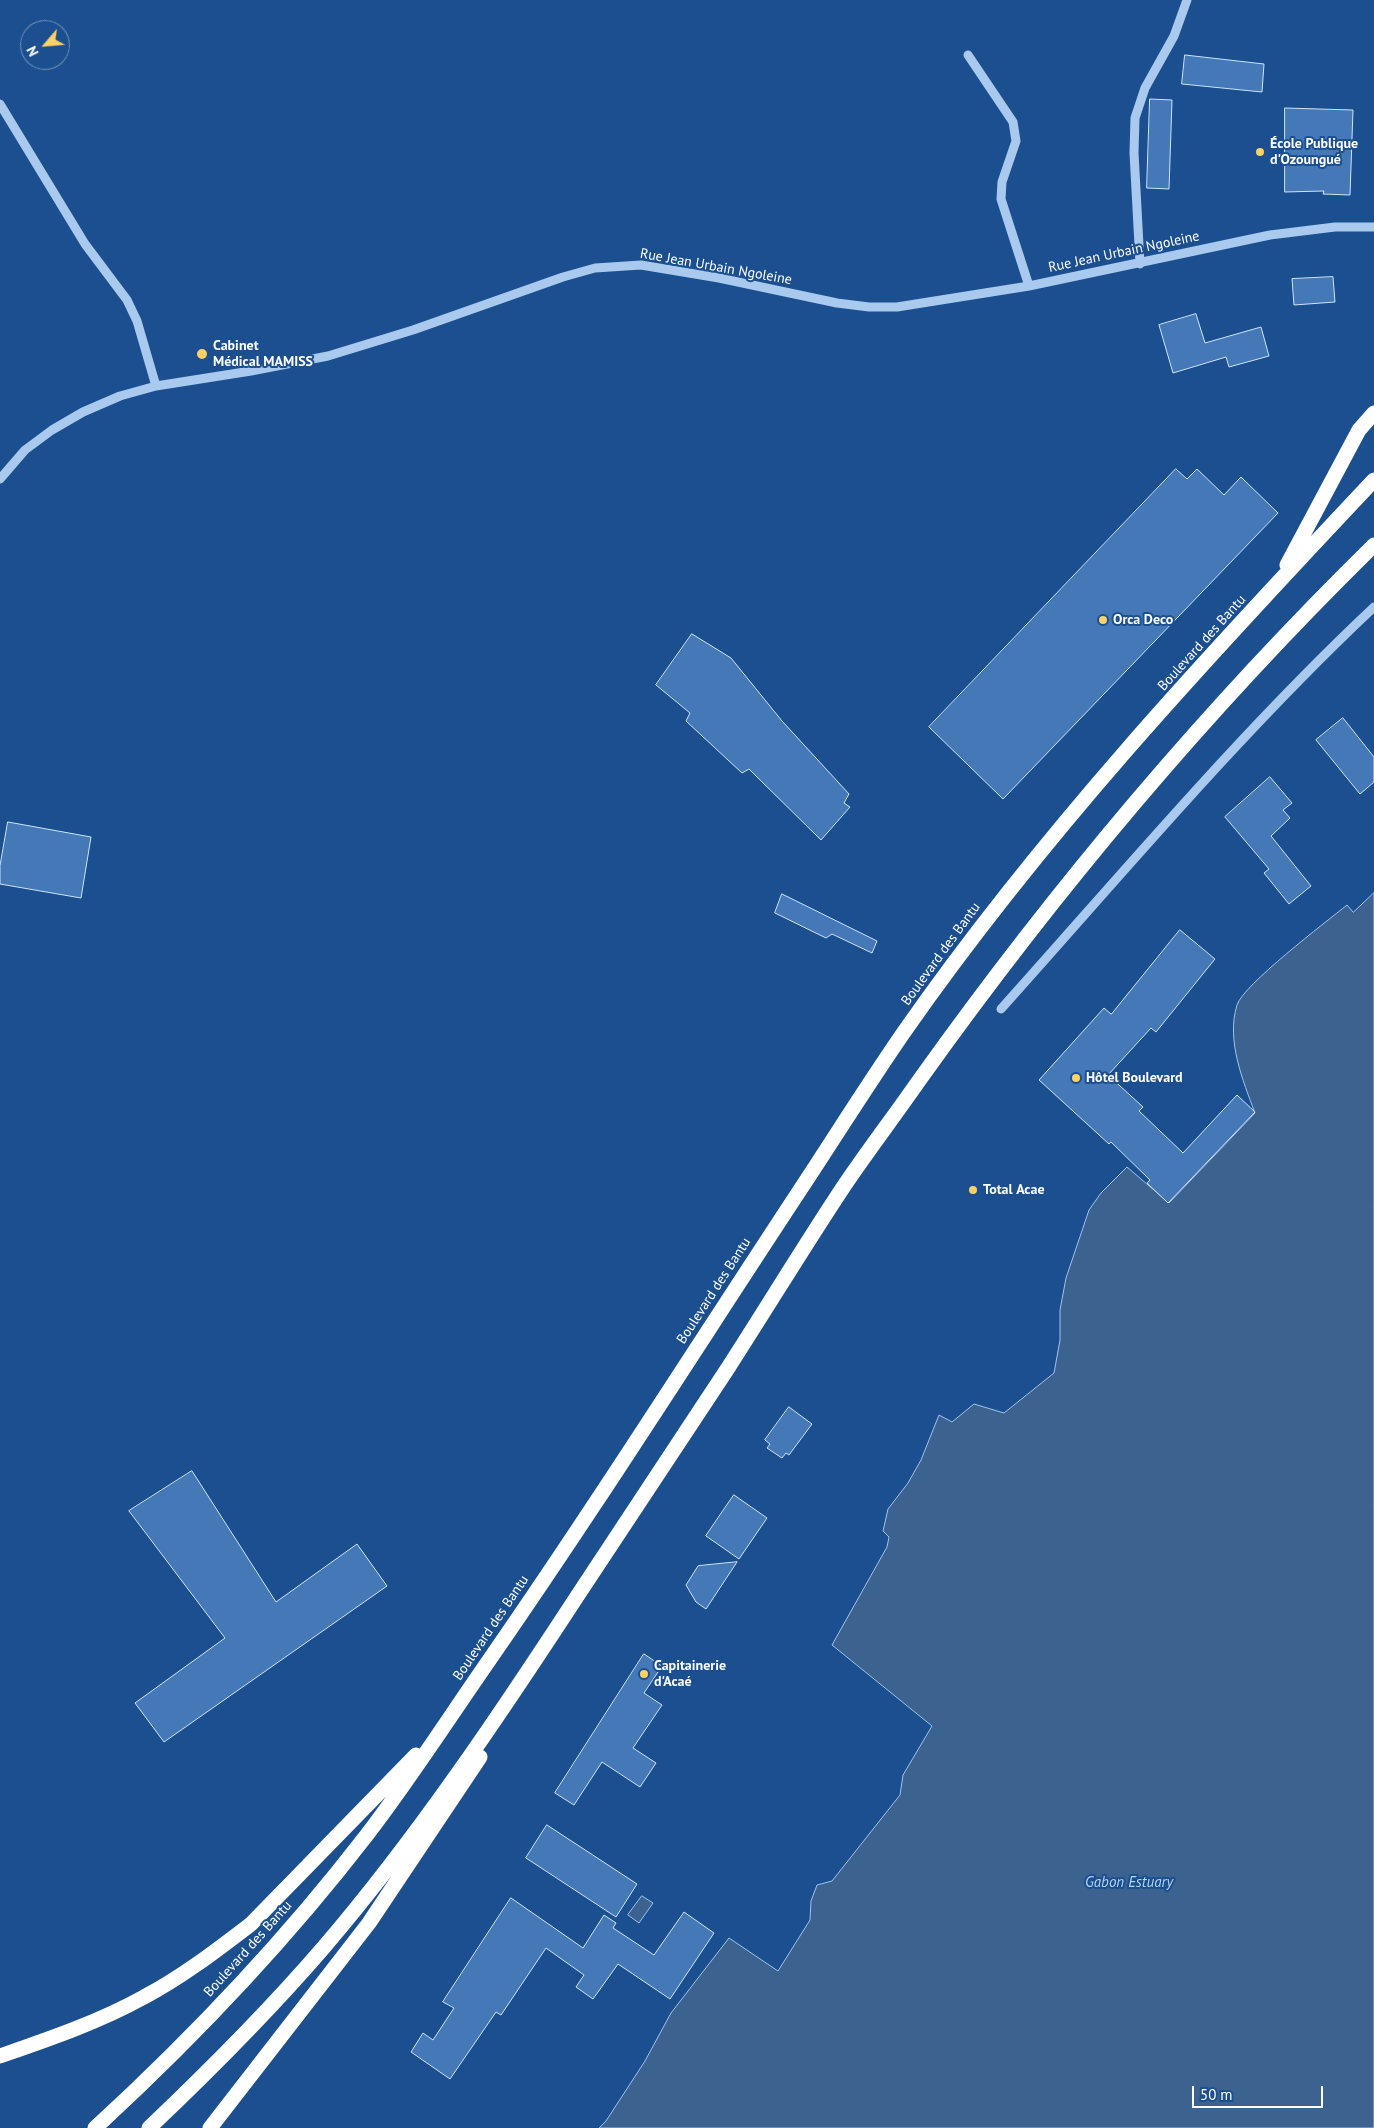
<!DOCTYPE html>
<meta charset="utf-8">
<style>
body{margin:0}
#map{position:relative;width:1374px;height:2128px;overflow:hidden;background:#1b4f8f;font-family:"PT Sans",sans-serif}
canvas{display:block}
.north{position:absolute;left:20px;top:20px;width:50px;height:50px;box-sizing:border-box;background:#1b4f8f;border:1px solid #7695bc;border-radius:50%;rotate:243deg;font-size:14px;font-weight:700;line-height:20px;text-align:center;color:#fff}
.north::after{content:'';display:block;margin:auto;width:18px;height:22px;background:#ffd166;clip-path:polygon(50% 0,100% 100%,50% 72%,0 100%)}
.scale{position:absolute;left:1192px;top:2086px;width:131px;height:22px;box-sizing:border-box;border:2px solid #fff;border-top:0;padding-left:6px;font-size:15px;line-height:18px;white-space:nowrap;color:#fff;-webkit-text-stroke:4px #1b4f8f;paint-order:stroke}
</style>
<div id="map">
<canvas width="1374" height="2128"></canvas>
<div class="north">N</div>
<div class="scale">50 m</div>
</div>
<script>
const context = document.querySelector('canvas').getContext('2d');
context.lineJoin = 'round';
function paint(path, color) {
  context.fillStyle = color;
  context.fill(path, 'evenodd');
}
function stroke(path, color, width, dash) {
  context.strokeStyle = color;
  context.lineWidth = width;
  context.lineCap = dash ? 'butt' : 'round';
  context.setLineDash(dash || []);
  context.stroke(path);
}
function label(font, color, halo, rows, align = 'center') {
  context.font = font + ' "PT Sans",sans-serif';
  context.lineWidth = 4;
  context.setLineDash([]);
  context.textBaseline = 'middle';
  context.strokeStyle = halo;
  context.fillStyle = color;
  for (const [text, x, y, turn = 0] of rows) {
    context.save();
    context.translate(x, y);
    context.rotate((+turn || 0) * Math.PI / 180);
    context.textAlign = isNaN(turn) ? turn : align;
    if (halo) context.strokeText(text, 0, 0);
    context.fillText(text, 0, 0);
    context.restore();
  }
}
const water = new Path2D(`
 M1374 893V2128H599L606 2121 645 2061 671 2013 729 1938 778 1971 810 1920 811 1901 817 1885 832 1881 900 1795 903 1775 932 1726 832 1645 887 1547 889 1537 883 1531 888 1509 908 1483 921 1460 939 1415 952 1422 974 1404 1004 1413 1054 1373 1060 1340V1310L1066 1278 1089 1210 1101 1193 1127 1167 1169 1203 1255 1113C1243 1081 1226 1040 1237 1005 1243 985 1326 922 1347 905L1353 912Z
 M642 1896 653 1903 639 1923 628 1915Z`);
paint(water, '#3c6290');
stroke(water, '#9cc4f0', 1);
const building = new Path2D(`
 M1185 55 1264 64 1262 92 1182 84Z
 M1150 99 1172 100 1169 189 1147 188Z
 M1285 108 1353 110 1350 195 1323 194 1324 191 1285 192Z
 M1333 277 1335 302 1294 305 1292 279Z
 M1196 314 1205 343 1261 327 1269 356 1229 367 1226 357 1173 373 1159 325Z
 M1176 469 1187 479 1197 469 1224 495 1241 477 1278 513 1003 799 929 727Z
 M692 634 731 658 782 721 849 794 844 803 850 807 821 840 749 769 742 773 686 721 690 713 656 685Z
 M1343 718 1374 757V782L1360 794 1316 740Z
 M1270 777 1292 803 1283 810 1290 818 1271 836 1311 886 1289 904 1264 873 1269 869 1225 817Z
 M8 822 91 837 81 898 0 884V866Z
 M782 894 877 941 872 953 832 934 826 938 775 913Z
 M1180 930 1215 959 1156 1032 1151 1028 1108 1075 1143 1107 1139 1111 1183 1153 1237 1095 1255 1112 1168 1203 1147 1183 1150 1180 1111 1142 1109 1144 1039 1080 1104 1008 1111 1014Z
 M789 1407 812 1424 789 1455 786 1453 782 1458 767 1448 770 1444 765 1440Z
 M192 1471 276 1602 357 1544 387 1586 164 1742 135 1703 225 1638 129 1511Z
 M734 1495 767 1518 739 1559 706 1536Z
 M737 1562 706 1609 696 1602 686 1585 698 1566Z
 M644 1654 662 1666 644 1693 662 1705 633 1748 656 1763 640 1787 602 1762 574 1805 555 1793Z
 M547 1825 637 1884 616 1917 526 1858Z
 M511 1898 583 1948 604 1915 616 1923 613 1928 654 1955 684 1912 714 1933 670 1999 618 1964 593 1999 576 1987 584 1975 546 1948 501 2015 496 2012 450 2079 411 2052 423 2033 433 2040 454 2008 443 2002Z`);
paint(building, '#4478b7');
stroke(building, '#cfe3fa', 1);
stroke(new Path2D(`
 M968 55 1013 122 1016 141 1002 182 1001 199 1029 286
 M0 104 85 244 127 300 137 321 156 386
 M1140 264 1134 153 1135 118 1145 88 1174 36 1187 0
 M0 479 25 450 52 430 83 412 120 396 156 386 251 371 328 356 413 330 563 277 595 268 641 265 719 278 837 303 869 307H897L1029 286 1270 235 1335 227H1374
 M1001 1009C1123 873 1241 732 1374 607`), '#a9c9ee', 9);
stroke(new Path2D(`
 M1287 565 1359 430 1374 413
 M0 2056C49 2039 99 2022 144 1997 182 1977 217 1950 251 1924L416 1755
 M95 2128C193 2038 285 1941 366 1836 407 1783 443 1727 481 1672 591 1514 694 1351 800 1190 835 1137 868 1084 904 1032 1042 834 1209 655 1374 480
 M149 2128C210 2070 269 2011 324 1947 418 1837 499 1716 578 1595 628 1520 678 1444 728 1368 766 1309 803 1248 842 1189 866 1153 893 1118 918 1082 1054 891 1206 710 1374 545
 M210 2128 369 1923 480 1757`), '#fff', 15);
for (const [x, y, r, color] of [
 [1260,152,5,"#ffd166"],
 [202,354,6,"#ffd166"],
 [1103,620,5,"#ffd166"],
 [1076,1078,5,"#ffd166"],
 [973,1190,5,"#ffd166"],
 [644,1674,5,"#ffd166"]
]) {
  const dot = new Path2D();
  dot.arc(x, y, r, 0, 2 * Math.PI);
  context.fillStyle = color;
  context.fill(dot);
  stroke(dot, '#1b4f8f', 2);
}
label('bold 14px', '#fff', '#1b4f8f', [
 ["École Publique",1270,144],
 ["d'Ozoungué",1270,160],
 ["Cabinet",213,346],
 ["Médical MAMISS",213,362],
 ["Orca Deco",1113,620],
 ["Hôtel Boulevard",1086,1078],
 ["Total Acae",983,1190],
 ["Capitainerie",654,1666],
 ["d'Acaé",654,1682]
], 'left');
label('14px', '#fff', '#1b4f8f', [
 ["Rue Jean Urbain Ngoleine",1124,252,-12],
 ["Rue Jean Urbain Ngoleine",716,267,10],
 ["Boulevard des Bantu",1202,643,-48],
 ["Boulevard des Bantu",941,954,-54],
 ["Boulevard des Bantu",714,1291,-57],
 ["Boulevard des Bantu",491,1628,-56],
 ["Boulevard des Bantu",248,1949,-48]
]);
label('italic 15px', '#b5d3f5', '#1b4f8f', [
 ["Gabon Estuary",1129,1883]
]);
</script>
